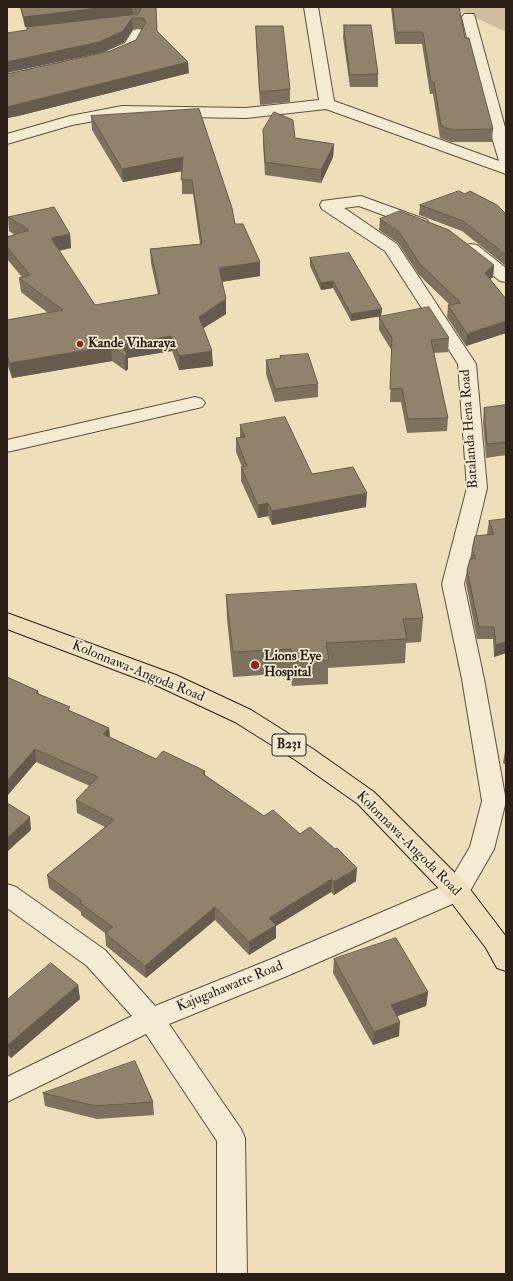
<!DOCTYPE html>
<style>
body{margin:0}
#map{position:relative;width:513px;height:1281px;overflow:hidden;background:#efdeba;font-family:"IM FELL Double Pica",serif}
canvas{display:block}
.frame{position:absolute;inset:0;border:8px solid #2b1f17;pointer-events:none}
</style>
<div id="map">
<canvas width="513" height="1281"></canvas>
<div class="frame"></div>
</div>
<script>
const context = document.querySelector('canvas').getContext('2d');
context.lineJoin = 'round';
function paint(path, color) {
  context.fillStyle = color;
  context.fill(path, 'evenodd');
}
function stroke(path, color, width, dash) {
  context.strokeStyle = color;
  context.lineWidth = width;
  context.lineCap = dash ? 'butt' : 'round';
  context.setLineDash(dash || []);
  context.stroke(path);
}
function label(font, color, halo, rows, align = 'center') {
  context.font = font + ' "IM FELL Double Pica",serif';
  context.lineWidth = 3.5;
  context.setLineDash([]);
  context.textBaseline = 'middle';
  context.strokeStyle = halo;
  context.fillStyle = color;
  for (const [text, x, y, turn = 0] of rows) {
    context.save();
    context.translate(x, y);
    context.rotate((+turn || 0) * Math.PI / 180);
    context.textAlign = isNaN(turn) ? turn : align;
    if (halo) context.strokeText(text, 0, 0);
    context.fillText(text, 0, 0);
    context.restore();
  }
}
paint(new Path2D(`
 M453 7H506V32Z`), '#cebe9e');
const minor = new Path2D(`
 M304 7H318L334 101 499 161 485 114 462 17 464 14H474L506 131V174L326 109 246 118 122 116 72 125 7 144V134L70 116 122 106 246 108 319 100Z
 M138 29 143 30 145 33 136 49 114 58H104L102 55 104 52 125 43 133 30Z
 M361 196 427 220 430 224 427 228 421 229 359 206 344 208 397 244 476 364 487 488 464 584 484 679 506 801 494 849 466 898 287 976 169 1024 241 1129 245 1138 247 1274H217V1141L146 1034 7 1102V1077L132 1016 87 966 7 908V884L16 887 105 950 155 1006 269 960 448 884 470 847 482 801 462 679 442 584 467 488 458 364 385 251 322 209 320 205 322 201Z
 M471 244 477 245 506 268V282L500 281 465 253 462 249 465 245Z
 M195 397 202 399 205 403 202 407 7 452V440Z`);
const major = new Path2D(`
 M7 613 176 675 251 710 313 749 374 792 466 884 504 934 506 937V971L497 968 486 948 448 898 358 804 297 761 235 722 160 687 7 629Z`);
stroke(minor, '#5c4f40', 2);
stroke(major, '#2b1f17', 2);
paint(minor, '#f5ead2');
paint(major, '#efdeba');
paint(new Path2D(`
 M20 7H156L157 31 189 73 18 116 7 118V74L110 51 136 40 142 29H133L124 42 100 53 27 30V27L131 15 25 27Z
 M391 7H459L465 38 493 129 492 142H451L440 138 433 94H430L422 44H395Z
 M344 25 378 74V87H350L343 37Z
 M256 26 290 89V102L260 105 256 39Z
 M199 109 235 224 260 262V276L222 282 226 314 203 328 213 366 179 370 172 351 128 358V369L126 371 112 361 12 378 7 364V320L48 313 21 292 19 278 22 277 7 259V237L15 235 9 231 8 217 70 234 71 248 59 251 95 305 158 295 151 263 150 249 200 244 193 194H182V171L123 182 92 130 91 116Z
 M263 130 295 138 334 144 333 157 321 183 265 175 263 143Z
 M420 205 506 214V266L462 231 419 215Z
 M380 219 494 265 493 277 490 279 506 299V333L466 346 447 317 448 305H450L419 275 398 243 379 230Z
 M310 258 382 309 381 316 351 321 333 288 321 290 310 266Z
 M379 317 449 338 448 352 434 353 448 418 447 431 407 433 401 402H390L392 351 379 330Z
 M280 356 318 384V397L275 402 266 374V360L280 358Z
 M506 405V455L486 458 483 422 484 408Z
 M240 425 312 474 366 507 272 525 268 516 258 518 241 481V467H242L236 452V438H240Z
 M506 519V653L494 657 493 639H477L466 583 467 570 471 559 472 550 488 535 487 534 489 521Z
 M226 595 423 618 421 642 406 643 405 663 328 668V684L292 686 290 673 233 677 227 619Z
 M7 677 38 691 39 694 71 711 109 728 110 737 156 759 205 771V775L264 816 300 834 356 881 334 895 331 892 276 926V938L249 955 215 920 146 978 106 946 105 933 81 915V912L49 888 47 875 105 827 77 813 76 800 90 786 36 762 7 796Z
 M506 750V765L503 763 505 751Z
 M334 959 428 992 426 1006 397 1016 399 1036 373 1045 333 973Z
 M78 985 80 999 11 1058 7 1055V1000Z
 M43 1093 153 1102 154 1115 97 1119 45 1106Z`), '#7d705d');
paint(new Path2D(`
 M107 7H132L133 15 25 27 24 17Z
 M132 18 133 29 124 42 100 53 7 73V62Z
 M188 62 189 73 18 116 7 118V107Z
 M334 144 333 157 321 183V170Z
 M183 157V171L123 182 122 169Z
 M70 234 71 248 52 252 51 238Z
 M260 262V276L219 282V268Z
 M494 265 493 277 484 285 485 273Z
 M333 281V288L321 290V283Z
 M226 299V314L199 331V317Z
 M382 309 381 316 351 321V314Z
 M506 321V333L466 346 467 334Z
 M171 336 172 351 128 358V369L126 371 125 356 121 345Z
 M111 346 112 361 12 378 10 363Z
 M212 351 213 366 179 370V356Z
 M367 493 366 507 272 525V511Z
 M268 503V516L258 518V505Z
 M506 642V653L494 657 496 645Z
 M109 728 110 741 103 734Z
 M35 749 36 762 7 796V781Z
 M30 817 31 830 7 852V838Z
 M357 868 356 881 334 895V882Z
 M332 879 331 892 276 926V938L249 955V942L269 918Z
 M215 907V920L146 978 145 966Z
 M78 985 80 999 11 1058 8 1045Z
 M428 992 426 1006 389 1019 391 1005Z
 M400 1022 399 1036 373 1045 374 1032Z`), '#665b4c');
const building = new Path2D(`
 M21 7H107L24 17Z
 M139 7H156L157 31 188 62 7 107V74L110 51 136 40 146 22 143 18H132L123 31 99 42 7 62V33L27 30V27L138 14 141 9Z
 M393 7H459L465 38H469L493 129 452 130 441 126 434 82H431L423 32H396Z
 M344 25H371L378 74 350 75Z
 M256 26H283L290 89 260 92Z
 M199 109 232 208 235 224H243L260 262 219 268 226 299 199 317 212 351 179 356 171 336 121 345 127 354 125 356 111 346 10 363 7 355V320L63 310 19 278 30 275 7 247V237L29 230 8 217 54 207 70 234 51 238 95 305 160 294 150 249 202 244 192 180H181L183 157 122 169 91 116Z
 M274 112 293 120 295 138 334 144 321 170 265 162 263 130Z
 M459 191 465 194 470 191 497 205 506 214V255L463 221 420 205Z
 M400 211 449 230 494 265 485 273 506 299V321L467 334 448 305 461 303 420 264 399 232 380 219Z
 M349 253 382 309 351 314 333 281 321 283 310 258Z
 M429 307 449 338 431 340 448 418 408 419 402 388 390 389 392 338 379 317Z
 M308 354 318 384 275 389 266 360 281 358 280 356Z
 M506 405V442L487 444 484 408Z
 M285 417 312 474 353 467 367 493 272 511 268 503 258 505 241 467 247 466 236 438 245 437 240 425Z
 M506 519V642L496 645 494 627H479L467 570 470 559 476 558 472 550 475 536 494 534 489 521Z
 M416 584 423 618 403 619 407 639 326 643 329 660 293 662 291 649 233 652 226 595Z
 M7 677 38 691 36 693 70 707 68 710 109 728 103 734 156 759 163 751 205 771 203 774 264 816 273 810 300 834 310 827 335 849 337 848 357 868 334 882 332 879 269 918 276 925 249 942 215 907 145 966 105 933 113 927 80 903 82 901 47 875 114 820 76 800 98 777 35 749 7 781Z
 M7 803 30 817 7 838Z
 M396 938 428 992 391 1005 400 1022 374 1032 334 959Z
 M51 963 78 985 8 1045 7 1044V1000Z
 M135 1061 153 1102 95 1106 43 1093Z`);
paint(building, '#91826c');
stroke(building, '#665b4c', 1);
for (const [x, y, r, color] of [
 [80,344,4,"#8f2418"],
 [255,665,5,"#8f2418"]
]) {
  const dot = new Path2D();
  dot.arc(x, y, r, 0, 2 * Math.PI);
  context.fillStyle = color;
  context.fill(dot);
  stroke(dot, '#f5ead2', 1.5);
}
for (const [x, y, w] of [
 [289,745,34]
]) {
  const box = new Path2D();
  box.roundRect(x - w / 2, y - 11, w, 22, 3);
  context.fillStyle = '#f5ead2';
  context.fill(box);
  stroke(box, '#2b1f17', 1);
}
label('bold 13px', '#2b1f17', null, [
 ["B231",289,745]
]);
label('bold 14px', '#2b1f17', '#f5ead2', [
 ["Kande Viharaya",88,344],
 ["Lions Eye",264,657],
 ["Hospital",264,673]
], 'left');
label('14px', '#2b1f17', '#f5ead2', [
 ["Batalanda Hena Road",470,429,-94],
 ["Kolonnawa-Angoda Road",138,672,22],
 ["Kolonnawa-Angoda Road",408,844,45],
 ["Kajugahawatte Road",230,987,-22]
]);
</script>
